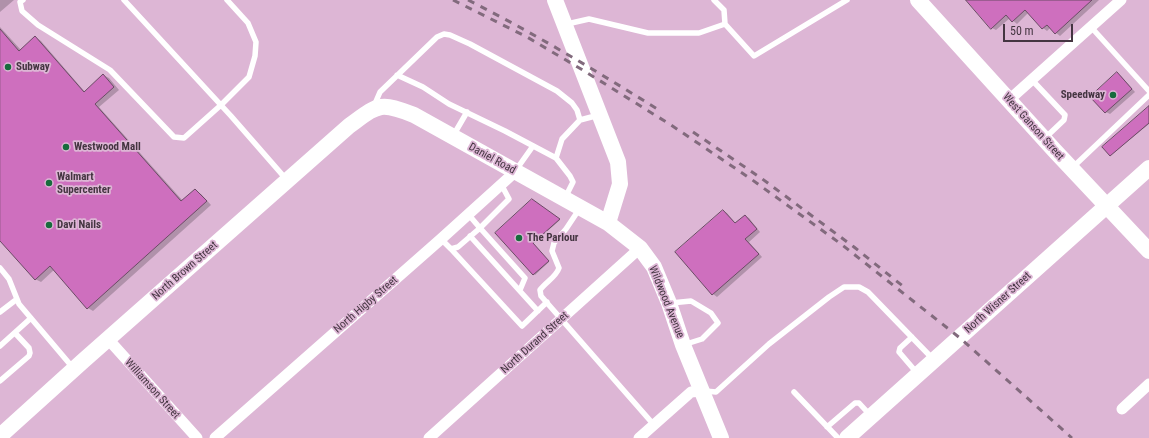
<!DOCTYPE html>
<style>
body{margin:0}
#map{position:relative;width:1149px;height:438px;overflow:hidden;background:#ddb6d5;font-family:"Roboto Condensed",sans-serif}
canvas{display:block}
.scale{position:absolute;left:1003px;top:24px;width:70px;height:18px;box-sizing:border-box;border:2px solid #443541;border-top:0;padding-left:5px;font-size:12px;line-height:14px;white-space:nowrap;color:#443541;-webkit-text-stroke:3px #ddb6d5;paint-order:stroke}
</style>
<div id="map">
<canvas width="1149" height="438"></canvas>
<div class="scale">50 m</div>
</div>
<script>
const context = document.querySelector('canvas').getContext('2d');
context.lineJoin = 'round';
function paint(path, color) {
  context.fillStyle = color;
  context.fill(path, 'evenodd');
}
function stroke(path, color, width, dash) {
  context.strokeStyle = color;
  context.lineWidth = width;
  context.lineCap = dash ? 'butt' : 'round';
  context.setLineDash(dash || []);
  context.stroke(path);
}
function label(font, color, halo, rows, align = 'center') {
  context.font = font + ' "Roboto Condensed",sans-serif';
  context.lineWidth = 3.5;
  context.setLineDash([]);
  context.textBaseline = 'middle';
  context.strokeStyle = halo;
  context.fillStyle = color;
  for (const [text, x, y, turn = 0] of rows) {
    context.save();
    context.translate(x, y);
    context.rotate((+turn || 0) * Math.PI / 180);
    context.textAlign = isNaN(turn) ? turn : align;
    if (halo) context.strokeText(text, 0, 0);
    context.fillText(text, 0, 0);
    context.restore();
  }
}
paint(new Path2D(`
 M0 0H14L0 12Z
 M967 0H1099L1060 36 1050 28 1047 31 1043 28 1029 12 1017 24 1010 18 996 30 992 28Z
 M0 27 21 50 35 37 41 41 85 92 103 75 109 78 119 90 99 107 183 201 195 191 201 194 211 205 93 311 88 308 55 269 41 282 35 279 0 240Z
 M1117 74 1121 76 1135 92 1110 114 1106 112Z
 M1149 107V124L1111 155 1103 147Z
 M532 201 560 220 533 244 549 262 535 275 496 233Z
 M723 211 727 213 736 224 745 216 749 218 760 232 749 242 762 257 717 297 713 294 676 252Z`), '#0003');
const building = new Path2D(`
 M966 0H1092L1055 34 1047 25 1042 29 1025 10 1012 22 1006 15 991 29Z
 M0 29 19 51 35 36 84 92 103 74 114 87 95 104 181 201 195 189 207 201 87 309 50 266 35 280 0 241Z
 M1117 72 1132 89 1105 113 1090 97Z
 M1149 106V123L1110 156 1102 147Z
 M532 199 560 219 533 243 549 261 533 275 495 233Z
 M723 210 735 223 745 215 757 229 745 239 759 254 712 295 675 252Z`);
paint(building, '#ce6fbe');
stroke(building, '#6b4a65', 1);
stroke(new Path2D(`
 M23 0 20 2 22 11 38 25 110 70 174 137 184 138 221 105 249 77 255 56 256 42 248 23 227 0
 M124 0 231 116 286 179
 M714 0 724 10 725 24 754 56 847 0
 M567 24 589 19 648 33H699L725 24
 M1091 27 1149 91
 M397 75 423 87 449 104 505 131 556 158
 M1032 80 1065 115 1064 120 1045 138
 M374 106 380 92 437 37 444 34 450 35 470 44 557 91 572 103 577 110 580 120 562 139 556 158 570 176 573 182 565 198
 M580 120 599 115
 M453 136 467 112
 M1072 168 1149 95
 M516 170 533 146
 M580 208 566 229 554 243 552 251 559 268C556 277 546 282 540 290L541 296 654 425
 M468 214 480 228 509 199 501 184
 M470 236 538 311
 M441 239 451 249 458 247 480 228 525 278 520 290
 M451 249 522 326 547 302
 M0 268 9 279 19 304 74 369
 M671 303 691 301 711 313 718 323 702 339 683 345
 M0 312 17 299
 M912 337 900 348 899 352 917 373
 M0 346 31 318
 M0 381 29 356 30 353 29 348 15 333
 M705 391 716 392 769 344 829 297 844 287H859L868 292 933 359
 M794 392 838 438
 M827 427 855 403H859L871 416`), '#fff', 5.5);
stroke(new Path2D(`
 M1009 100 1121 0
 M108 339 197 438
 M1122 409 1149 384
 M215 438 441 239 515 172
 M429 438 640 248
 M639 438 691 392 702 391`), '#fff', 11);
stroke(new Path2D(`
 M555 0 618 162 620 184 608 223
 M918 0 1055 151 1149 251
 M0 436 83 361 349 126C378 105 379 101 414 115L608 223 640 248 654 267 669 303 683 345 721 438
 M847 438 1149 168`), '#fff', 16);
stroke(new Path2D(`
 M453 0 527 37 581 69 671 125 751 179 841 244 960 338 1072 438
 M468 0C534 33 596 71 659 110
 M693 132 761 178 854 247 904 287`), '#826a7d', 3, [7, 7]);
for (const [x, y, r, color] of [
 [8,67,4,"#176b3d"],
 [1113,95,4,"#176b3d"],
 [66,147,4,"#176b3d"],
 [49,183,4,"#176b3d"],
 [49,225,4,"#176b3d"],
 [519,238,4,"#176b3d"]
]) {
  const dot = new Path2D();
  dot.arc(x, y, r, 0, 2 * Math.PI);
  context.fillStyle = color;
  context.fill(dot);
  stroke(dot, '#ddb6d5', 1.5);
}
label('bold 11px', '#443541', '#ddb6d5', [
 ["Subway",16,67],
 ["Speedway",1105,95,"right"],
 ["Westwood Mall",74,147],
 ["Walmart",57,177],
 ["Supercenter",57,190],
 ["Davi Nails",57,225],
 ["The Parlour",527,238]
], 'left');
label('11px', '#443541', '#ddb6d5', [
 ["West Ganson Street",1033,127,48],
 ["Daniel Road",492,159,29],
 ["North Brown Street",185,271,-41],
 ["Wildwood Avenue",666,302,68],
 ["North Wisner Street",998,303,-42],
 ["North Higby Street",366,305,-41],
 ["North Durand Street",535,343,-42],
 ["Williamson Street",152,389,48]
]);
</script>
